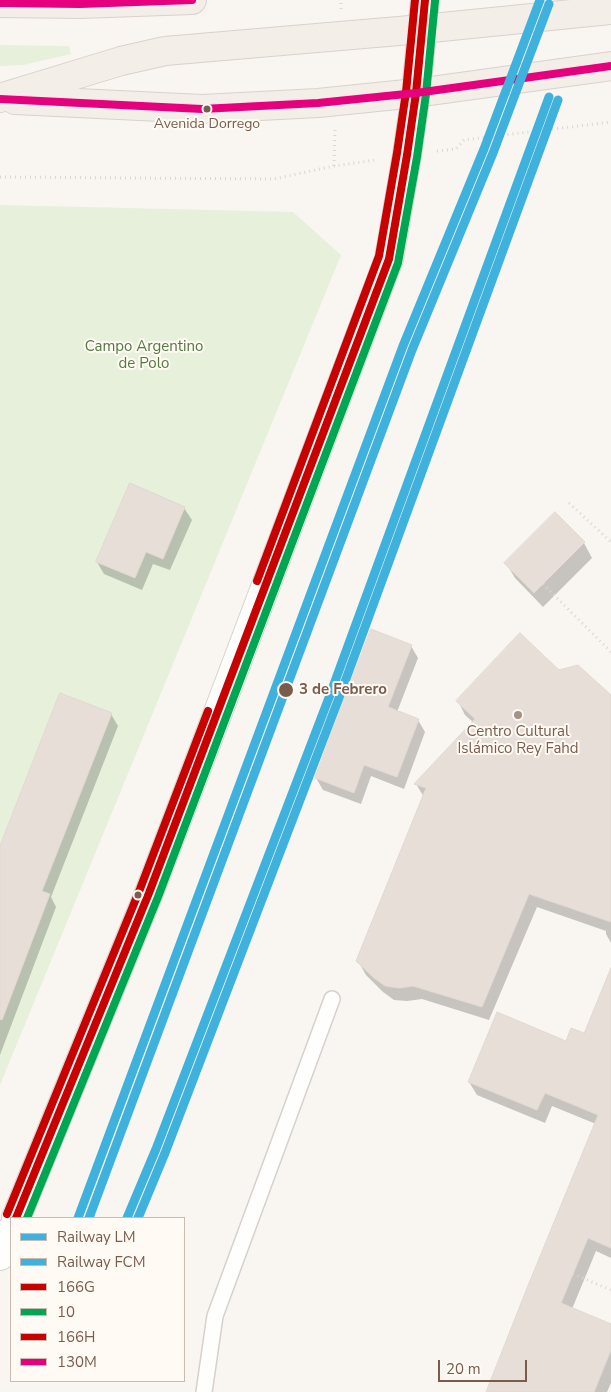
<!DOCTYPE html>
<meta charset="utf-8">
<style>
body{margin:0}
#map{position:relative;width:611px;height:1392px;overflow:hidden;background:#f9f5f0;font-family:"Nunito Sans",sans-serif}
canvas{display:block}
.legend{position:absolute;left:10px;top:1217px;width:175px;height:165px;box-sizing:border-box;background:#fffaf3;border:1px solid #cabbb1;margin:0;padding:6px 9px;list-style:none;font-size:15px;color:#7a5c4d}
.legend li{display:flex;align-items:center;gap:10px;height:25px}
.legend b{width:25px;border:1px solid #cabbb1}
.scale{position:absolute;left:438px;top:1360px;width:89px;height:22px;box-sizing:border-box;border:2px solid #7a5c4d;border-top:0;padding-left:6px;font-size:15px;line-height:18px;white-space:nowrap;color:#7a5c4d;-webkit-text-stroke:4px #fffaf3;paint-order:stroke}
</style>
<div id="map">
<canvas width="611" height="1392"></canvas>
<ul class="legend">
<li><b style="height:6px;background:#3eb2dd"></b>Railway LM</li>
<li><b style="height:6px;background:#3eb2dd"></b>Railway FCM</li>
<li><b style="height:6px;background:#c70201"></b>166G</li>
<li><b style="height:6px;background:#00a651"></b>10</li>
<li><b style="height:6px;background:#c70201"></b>166H</li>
<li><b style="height:6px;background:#e5007d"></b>130M</li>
</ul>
<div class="scale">20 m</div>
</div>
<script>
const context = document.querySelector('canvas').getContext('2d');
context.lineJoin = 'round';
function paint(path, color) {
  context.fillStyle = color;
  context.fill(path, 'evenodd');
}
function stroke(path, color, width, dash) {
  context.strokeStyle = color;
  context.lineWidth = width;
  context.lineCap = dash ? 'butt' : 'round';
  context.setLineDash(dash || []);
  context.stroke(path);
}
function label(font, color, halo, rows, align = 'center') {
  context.font = font + ' "Nunito Sans",sans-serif';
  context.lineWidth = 4;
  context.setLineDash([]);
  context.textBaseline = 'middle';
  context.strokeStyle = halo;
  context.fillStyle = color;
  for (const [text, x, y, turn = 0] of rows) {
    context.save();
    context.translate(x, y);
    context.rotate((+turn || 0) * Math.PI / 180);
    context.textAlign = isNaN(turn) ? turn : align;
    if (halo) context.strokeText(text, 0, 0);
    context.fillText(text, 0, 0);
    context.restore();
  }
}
paint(new Path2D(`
 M0 45 69 46 71 54 23 65 0 66Z
 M0 205 293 212 341 255 0 1085Z`), '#e7f0db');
paint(new Path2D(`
 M184 508 192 520 170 570 153 564 142 590 104 574 97 562Z
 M584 543 592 558 543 607 515 578 506 563Z
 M411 646 418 658 397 712 418 720 425 732 404 789 371 776 361 804 323 790 316 778Z
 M558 672 611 696V943L606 934V931L537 907 489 1020 422 999 407 1001 394 1000 383 992 366 975 358 961 424 797 416 784 474 723 465 715 458 701Z
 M111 714 118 726 51 897 56 907 0 1055V850Z
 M611 971V1258L596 1251 572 1309 611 1325V1383L607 1392H488L596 1124 552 1106 545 1123 477 1095 469 1082 567 1043 584 1035Z`), '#0003');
const building = new Path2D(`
 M130 483 185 507 163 559 146 552 135 578 96 562Z
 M555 512 585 542 534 593 504 563Z
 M371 629 412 645 388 707 419 719 397 777 364 765 354 793 315 778Z
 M520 633 559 670 578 665 611 695V922L529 894 482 1007 413 986 399 988 385 986 374 978 356 961 426 788 414 784 475 719 456 701Z
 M60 693 112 713 42 891 50 894 2 1020 0 1019V846Z
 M611 968V1248L588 1238 561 1303 611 1324V1350L594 1392H486L527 1288 598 1115 545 1093 537 1110 468 1082 497 1012 566 1041 571 1028 584 1033Z`);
paint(building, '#e6ded7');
stroke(building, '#e2d8d2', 1);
const service = new Path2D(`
 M204 1392 215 1316 332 999`);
const secondary = new Path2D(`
 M16 1218 149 893 217 715 389 259 407 155 416 93 425 0
 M0 1256 11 1230`);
const primary = new Path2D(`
 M0 3 80 4 192 0
 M0 98 121 61 165 51 422 29 611 10
 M15 100 202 109 318 103 416 93 611 66`);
stroke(service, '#d7d1cb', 18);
stroke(secondary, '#d9d2cb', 30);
stroke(primary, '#dad1cc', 30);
stroke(new Path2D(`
 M341 9V0
 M437 151 456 149 464 140 611 122
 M334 166 335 130
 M0 177 274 179 334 166 376 160
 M569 503 611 542
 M543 584 611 652
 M573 1274 611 1290`), '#dcd5d0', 3, [1, 4]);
stroke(service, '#fefefd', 15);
stroke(secondary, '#fefefd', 28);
stroke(primary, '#f3eee8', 28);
stroke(new Path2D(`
 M16 1218 149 893 389 259 407 155 416 93 425 0`), '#c70201', 8);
stroke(new Path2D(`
 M27 1218 158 897 398 263 417 157 426 94 435 1`), '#00a651', 8);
stroke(new Path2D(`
 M257 581 379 256 397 153 406 92 415 0
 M7 1214 140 889 208 711`), '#c70201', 8);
stroke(new Path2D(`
 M0 3 80 4 192 0
 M0 99 202 109 318 103 416 93 611 66`), '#e5007d', 8);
stroke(new Path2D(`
 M78 1218 403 346 484 149 540 0
 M127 1218 156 1149 330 695 549 97`), '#3eb2dd', 9);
stroke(new Path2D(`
 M89 1218 412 350 493 153 549 4
 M138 1218 165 1153 339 698 558 100`), '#3eb2dd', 9);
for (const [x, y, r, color] of [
 [207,109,4.5,"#7a5c4d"],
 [286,690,8,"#7a5c4d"],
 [518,715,5,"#a69286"],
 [138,895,4.5,"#7a5c4d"]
]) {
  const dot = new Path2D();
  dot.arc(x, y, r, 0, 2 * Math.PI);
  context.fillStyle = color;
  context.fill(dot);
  stroke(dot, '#fffaf3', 2);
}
label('14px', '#7a5c4d', '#fffaf3', [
 ["Avenida Dorrego",207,125]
]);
label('15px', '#537a41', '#fffaf3', [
 ["Campo Argentino",144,347],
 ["de Polo",144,364]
]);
label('bold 15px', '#7a5c4d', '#fffaf3', [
 ["3 de Febrero",299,690]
], 'left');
label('15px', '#7a5c4d', '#fffaf3', [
 ["Centro Cultural",518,732],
 ["Islámico Rey Fahd",518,749]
]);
</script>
